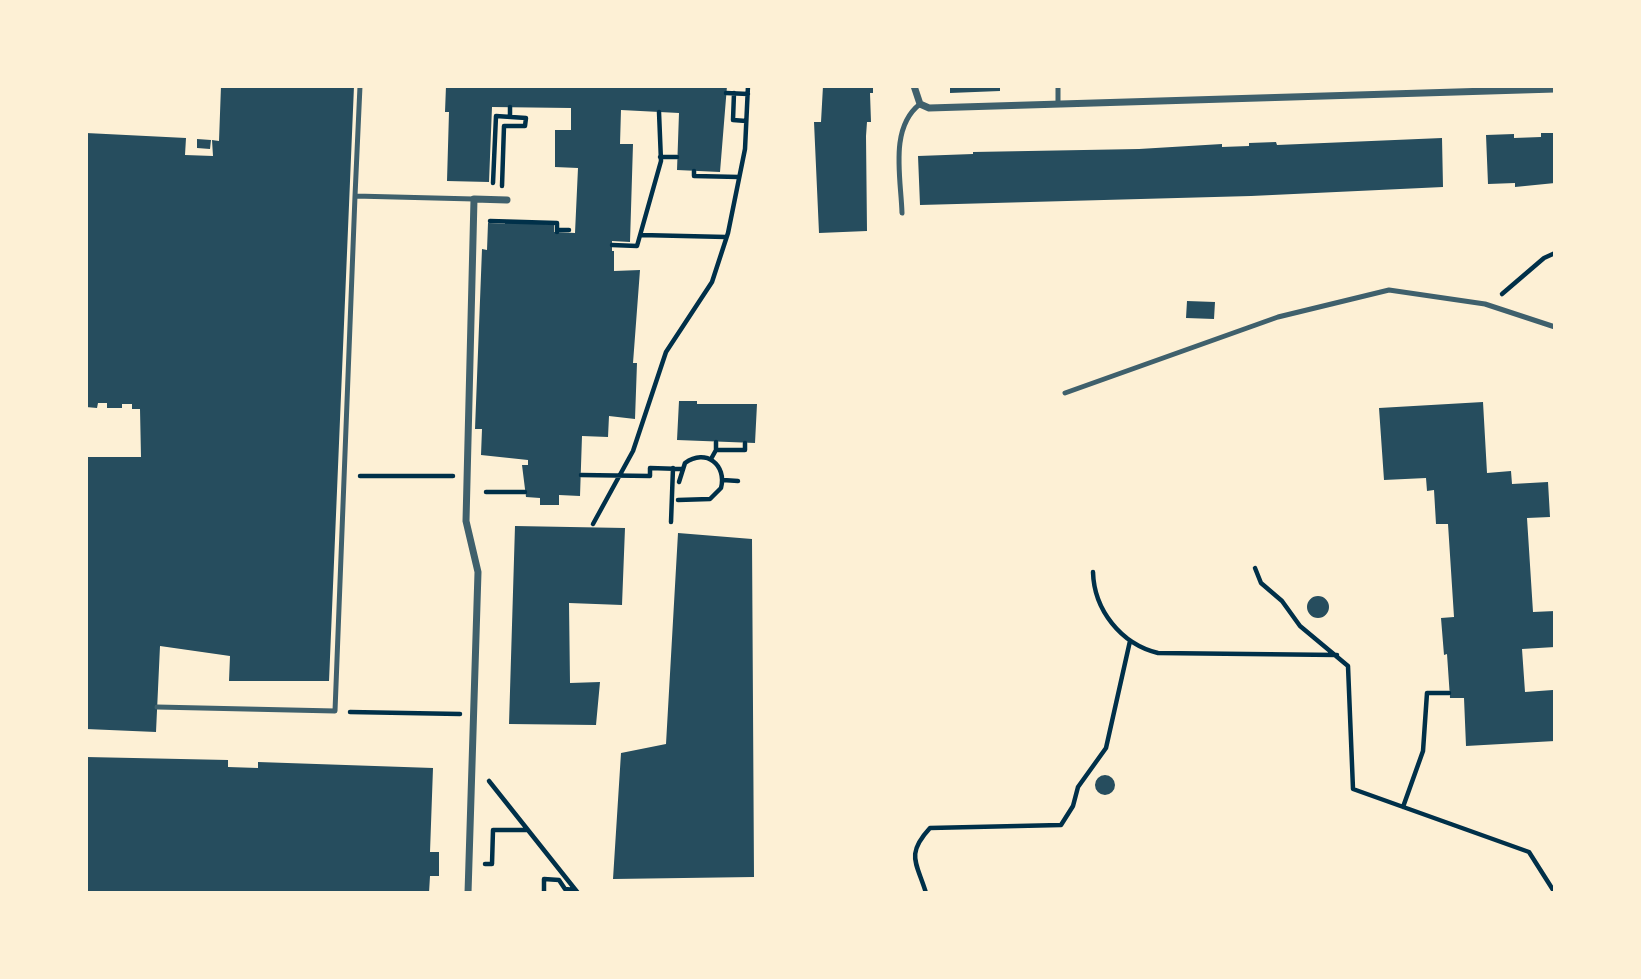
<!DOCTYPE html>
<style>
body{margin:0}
#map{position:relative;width:1641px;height:979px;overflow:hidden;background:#fdf0d5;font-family:Cabin,sans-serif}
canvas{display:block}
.frame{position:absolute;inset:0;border:88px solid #fdf0d5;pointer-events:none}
</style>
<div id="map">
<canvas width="1641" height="979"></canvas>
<div class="frame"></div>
</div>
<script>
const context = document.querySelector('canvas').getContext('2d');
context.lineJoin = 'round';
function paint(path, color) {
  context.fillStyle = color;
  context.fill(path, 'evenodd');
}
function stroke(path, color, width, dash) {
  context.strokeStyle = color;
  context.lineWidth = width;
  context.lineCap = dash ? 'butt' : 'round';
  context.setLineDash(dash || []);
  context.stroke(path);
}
paint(new Path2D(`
 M221 86H354L329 681H229L230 656 160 646 156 732 86 729V457H141L140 409H132V404H122V408H107V403H98L97 408 86 407V133L186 138 185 155 213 156 212 140 219 141Z
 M446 86H727L720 172 677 170 679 113 621 110 620 144H633L630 242 612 241V251H614V271L640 270 633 363H637L635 419 609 416 608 437 582 436 580 496 559 495V505H540V498L526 497 522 465H528V460L481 455 482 429H475L482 249 487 250 488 223 505 224V220L554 225V232L575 233 578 168 555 167V130H571V108L492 107 489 182 447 181 449 112H445Z
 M823 86H873V93H870L871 122H867L866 136 867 231 819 233 814 122H821Z
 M950 86H1000V91L950 93Z
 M1541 133H1555V183L1515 187V183L1488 184 1486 135 1514 134V138L1541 137Z
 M1442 138 1443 187 1251 196 920 205 918 156 973 154V152L1139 149 1222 144V147L1249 146V143L1276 142 1277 145Z
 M197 139 211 140 210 149 197 148Z
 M1187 301 1215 302 1214 319 1186 318Z
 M679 401H697V404H757L755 443 677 440Z
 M1483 402 1487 473 1511 471 1512 484 1548 482 1550 517 1527 518 1533 612 1555 611V647L1522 649 1525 692 1553 690 1555 741 1466 746 1464 698H1450L1447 654 1444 655 1441 618 1454 617 1448 524H1436L1434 490 1427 491 1426 478 1384 480 1379 408Z
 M515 526 625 528 622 605 569 603 570 683 600 682 596 725 509 724Z
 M678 533 752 539 754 877 613 879 621 753 666 744Z
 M1307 607a11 11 0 1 1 22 0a11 11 0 1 1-22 0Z
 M86 757 228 760V767L258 768V762L433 768 430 852H439V876H430L429 893H86Z
 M1095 785a10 10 0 1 1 20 0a10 10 0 1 1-20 0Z`), '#264d5e');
stroke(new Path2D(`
 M726 93 748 94
 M734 93 733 120 746 121
 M510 107V117
 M660 157H677
 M694 171V176L739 177
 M493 183 496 116 526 118 525 126H504L502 186
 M490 221 557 223V232
 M557 230H569
 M641 235 726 237
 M612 245 637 246 661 161 659 112
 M1502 294 1544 258 1555 253
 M716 450V442
 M711 459 716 450H745V443
 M581 475 650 476V468L681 469
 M360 476H453
 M723 480 738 481
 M486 492H525
 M678 500 710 499 721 488C727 465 706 448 685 463L679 482
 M671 522 673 468
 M593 524 633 451 666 352 712 282 728 233 745 149 748 86
 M1255 568 1261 583 1282 601 1300 626 1348 666 1353 789 1529 852 1555 893
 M1093 572C1094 610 1121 644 1158 653L1337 655
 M350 712 460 714
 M489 781 578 893
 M1403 807 1423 751 1427 693H1449
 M485 864H492L493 830H527
 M544 893V879L559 880 565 889 575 890
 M926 893C917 863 905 855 930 828L1061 825 1073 806 1078 787 1106 748 1130 641`), '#003049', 4.5);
stroke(new Path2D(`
 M360 86 355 196 474 199
 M1058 86V103
 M902 213C901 178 889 128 920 104
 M1065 393 1278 317 1389 290 1485 304 1555 327
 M157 707 335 711 355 196`), '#3f606c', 5);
stroke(new Path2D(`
 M914 86 920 104 929 108 1555 89
 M468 893 478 572 466 521 474 199 507 200`), '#3f606c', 7);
</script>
